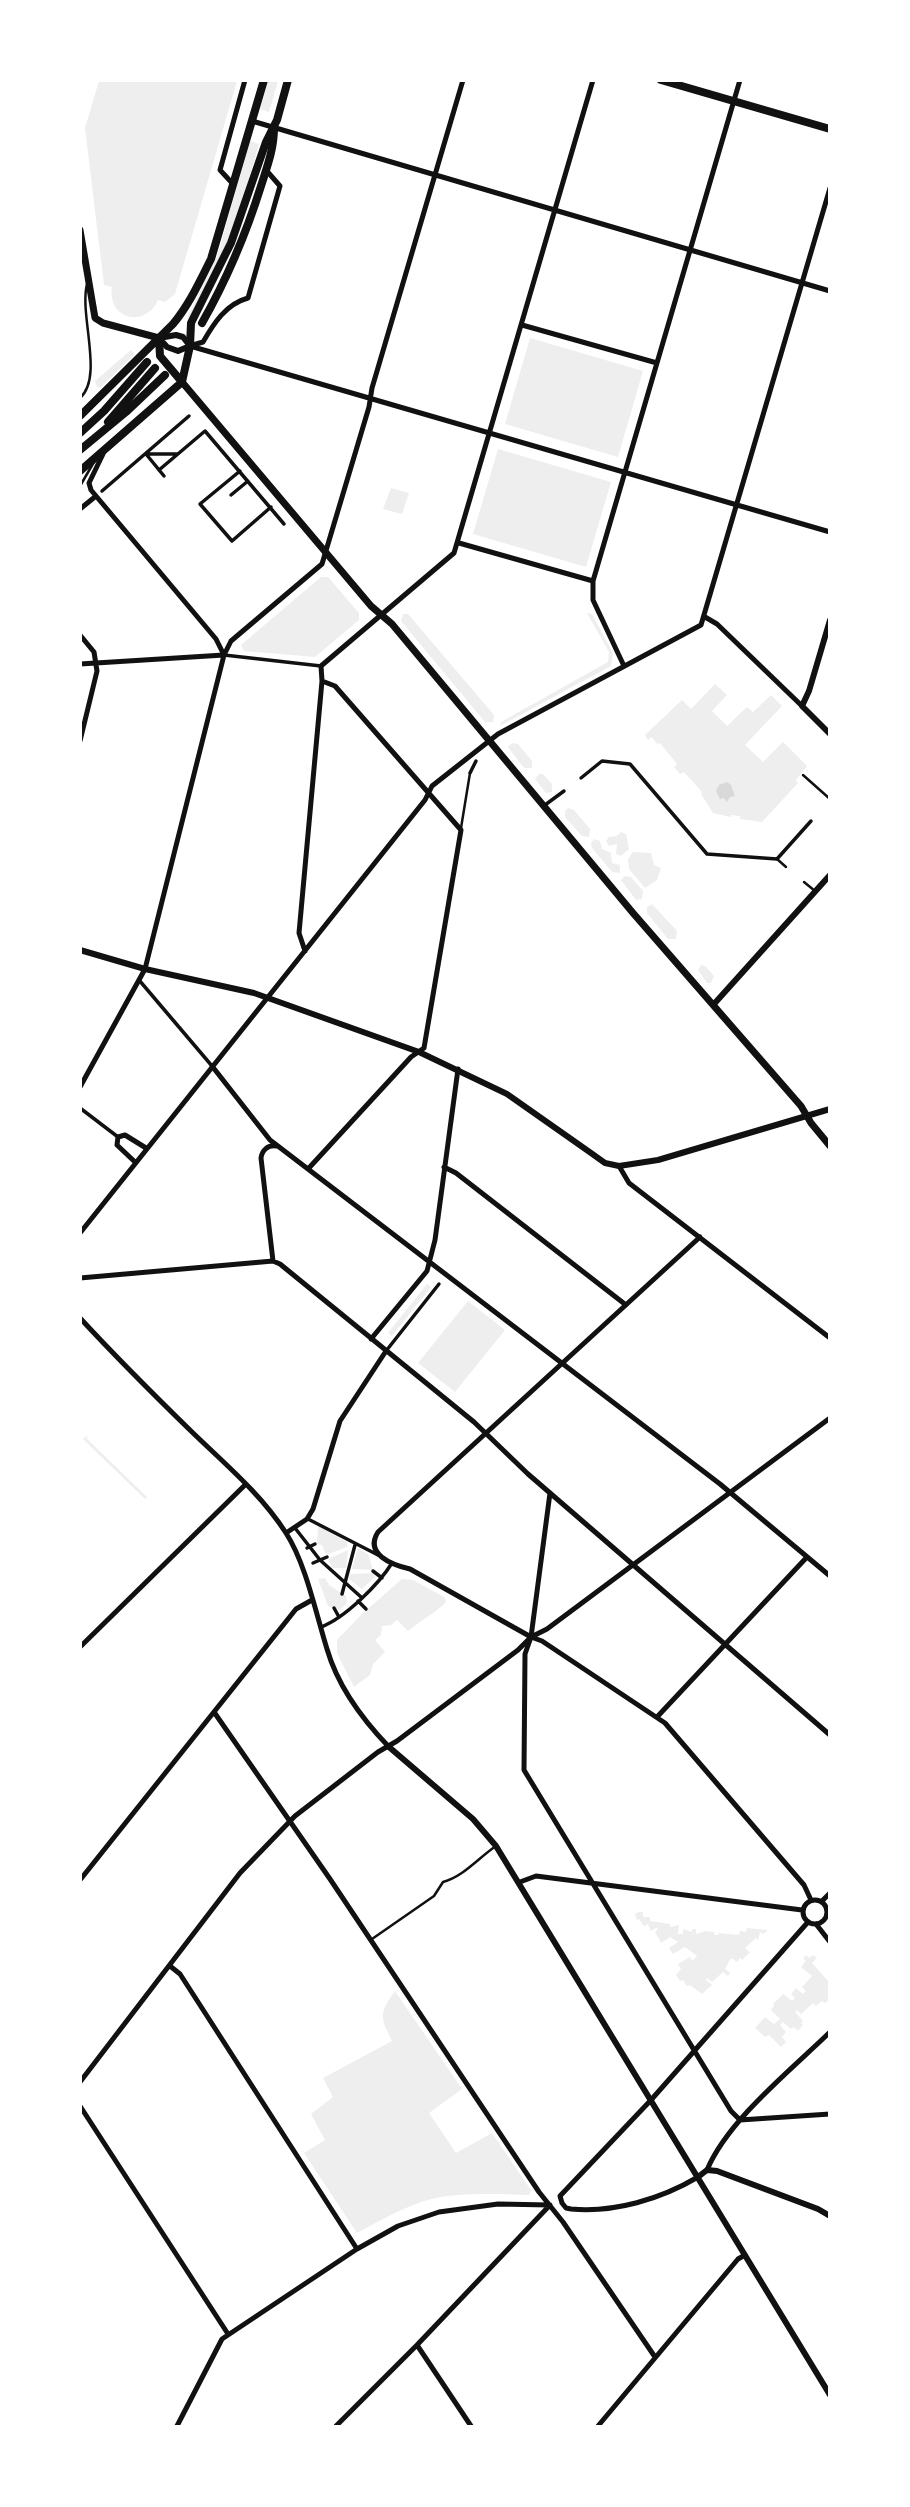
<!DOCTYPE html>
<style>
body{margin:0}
#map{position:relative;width:910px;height:2507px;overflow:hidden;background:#fff;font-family:"Fira Sans Condensed",sans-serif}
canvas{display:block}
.frame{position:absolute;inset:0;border:82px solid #fff;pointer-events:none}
</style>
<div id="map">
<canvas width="910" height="2507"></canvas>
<div class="frame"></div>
</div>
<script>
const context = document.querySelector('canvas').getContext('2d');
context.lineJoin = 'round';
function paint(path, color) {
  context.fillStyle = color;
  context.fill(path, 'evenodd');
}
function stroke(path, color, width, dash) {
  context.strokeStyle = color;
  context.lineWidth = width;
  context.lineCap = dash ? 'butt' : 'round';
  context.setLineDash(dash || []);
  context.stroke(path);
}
paint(new Path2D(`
 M99 81H237L175 294 165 302 158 300C145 329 107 319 112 287L104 285 85 128Z
 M268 81H278L269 112 260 109Z
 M250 141 259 144 240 209 228 243 189 319 187 318 217 257Z
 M530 338 643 371 618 457 505 424Z
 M131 350 135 354 100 388 97 387 95 381Z
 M498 449 611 482 586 567 473 534Z
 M391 488 409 493 402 514 383 509Z
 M321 577H328L359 613V620L315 657 244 651 241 645Z
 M587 613 592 614 613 653 611 666 500 726 501 722 608 662 609 652Z
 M403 614H408L494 715 493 722H485L401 621Z
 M715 684 727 695 712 711 727 726 747 707 753 712 771 695 782 706 745 745 763 762 783 742 807 766 796 780 798 783 762 822 740 819V816L731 815V817L713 813 701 794 702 792 684 772 680 774 674 767 677 764 660 743 657 744 652 737 648 740 645 735 682 700 691 709Z
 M512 743 518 744 532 761V768H524L508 747Z
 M539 774H543L552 784V792L546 793 535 779Z
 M568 808 574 810 590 829 589 837 582 836 565 817V811Z
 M621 832 626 834 629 849 621 856 616 854 617 844 609 846 606 841 609 837 617 836Z
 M594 839 600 841 602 849 611 853 612 863 620 865V873L612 872 592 848 591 844Z
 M633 852 651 853 654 865 661 868 657 880 645 888 629 869 628 859Z
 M625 876 631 877 643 891 642 899 636 900 621 880Z
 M652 904 677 931 676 939H668L647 913V907Z
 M701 965 705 966 714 976 711 983H707L698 970Z
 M427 1284 431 1287 392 1336 388 1333Z
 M468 1301 505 1330 455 1392 418 1363Z
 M89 1434 86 1438 147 1497 145 1499 83 1439Z
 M318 1526 347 1542V1547L326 1555 322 1545 317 1544Z
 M358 1548 368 1554 373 1570 352 1569Z
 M348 1550 346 1568H332L328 1559Z
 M374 1573 375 1577 362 1589 349 1579 350 1574Z
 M325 1578 329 1585 346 1596 347 1603 340 1610 328 1606 318 1579Z
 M402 1579 413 1580 444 1597 446 1602C434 1615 420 1620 408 1631L397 1620 391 1625 382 1626 381 1635 375 1640 385 1652 373 1664 370 1675 354 1687 337 1653V1640L362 1614Z
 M639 1912H643V1917H650V1921L670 1924V1927L679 1925 678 1934H683V1929L692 1932V1929H696V1934L705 1931 714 1932V1935H718L719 1933 739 1935 740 1931 746 1932 747 1928 768 1930 763 1934 760 1932 758 1940 756 1938 745 1948 750 1952 742 1960 740 1958 737 1962 731 1958 725 1969 730 1973 728 1976 723 1972 712 1982 707 1978 706 1980 712 1985 702 1994 690 1985 687 1986 683 1980 680 1981 676 1975 681 1969 678 1964 690 1957 692 1961 697 1956 685 1947 673 1954 669 1948 678 1942 670 1937 661 1943 655 1932 658 1929 656 1928 651 1931 648 1925 650 1923 644 1926 639 1919 637 1920 635 1914Z
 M806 1955 809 1958 813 1955 817 1958 812 1963 829 1982V1997L827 1998 829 2000 825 2003 822 2001 816 2006 813 2003 801 2014 797 2010 795 2012 803 2021 801 2023 803 2025 798 2031 794 2027 791 2029 783 2022 780 2025 786 2032 782 2037 786 2042 781 2047 769 2035 765 2037 755 2028 765 2017 774 2024 780 2019 771 2010 774 2006 773 2004 783 1994 792 2001 795 1998 791 1994 796 1988 803 1994 806 1991 802 1987 812 1976 801 1967 806 1961 803 1958Z
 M395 1991 462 2089 429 2113 456 2153 492 2133 531 2190 529 2195C501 2194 458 2192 431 2199 405 2206 381 2220 357 2233L304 2153 325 2140 311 2114 333 2097 323 2078 392 2041C380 2017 379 2013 395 1991Z`), '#eee');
paint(new Path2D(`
 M727 782 731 785 735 796 730 797 727 802 724 798 720 799 716 791 719 785Z`), '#d9d9d9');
stroke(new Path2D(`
 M80 398C104 377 79 315 87 284
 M80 486 94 462
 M803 775 830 799
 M461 828 470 773
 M777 859 786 867
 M804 882 815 891
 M372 1939 434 1896 443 1882C464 1876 477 1859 496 1846`), '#111', 2.5);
stroke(new Path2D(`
 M159 470 205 431 284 524
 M240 471 200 504 232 541 271 507
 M164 476 146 454H177
 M102 491 189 416
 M231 495 248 481
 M224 655 321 666
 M470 773 476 761
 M581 778 602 761 630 764 707 854 777 859 811 821
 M545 805 564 791
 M139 980 212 1066
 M80 1108 118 1137
 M386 1351 439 1284
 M308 1519 378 1555
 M295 1528 320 1560 361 1597
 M307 1548 315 1544
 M313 1563 327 1557
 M373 1571 382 1578
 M342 1594 355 1545
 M358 1601 366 1609
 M334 1608 339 1617
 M321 1627C345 1618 379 1584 392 1563`), '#111', 3.5);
stroke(new Path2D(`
 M252 121 830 291
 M233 184 220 170 245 80
 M522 325 657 363
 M193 345 203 342C214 323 226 304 248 298L280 186 266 170
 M190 346 830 532
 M103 454 89 483 91 490 216 639 224 655
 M80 509 96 496
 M459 543 593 581
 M705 617 717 624 802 706
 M80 635 94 652 97 671 80 741
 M80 664 224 655
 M624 666 593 600V581L740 80
 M305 951 299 933 322 681 321 666 454 553 593 80
 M212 1066 270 1140 720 1484 830 1576
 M80 1087 145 969 224 655 231 641 322 564 369 407 372 388 463 80
 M135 1162 117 1145 118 1137 125 1135 146 1148
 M619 1166 629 1183 830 1338
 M444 1167 456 1173 626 1305
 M308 1169 411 1057 424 1048 461 830 335 686 322 681
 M80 1233 425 800 432 786 498 734 701 625 830 188
 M700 1237 378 1532C364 1554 392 1565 410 1569L531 1637 542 1641 665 1723 804 1885 811 1900
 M273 1261 280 1264 474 1422 528 1474 830 1735
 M273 1261 261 1158C262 1150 268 1145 276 1146
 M80 1278 273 1261
 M80 1318C116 1357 154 1395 192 1432 225 1464 261 1494 286 1533 306 1564 316 1614 327 1649 338 1687 362 1719 389 1747
 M371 1339 427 1271 435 1240 458 1069
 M550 1493 531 1637 525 1654 524 1770 731 2111 740 2120
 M286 1533 307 1519 313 1509 340 1421 386 1351
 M80 1647 246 1484
 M214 1712 330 1879 539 2192 563 2222 655 2357
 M657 1717 807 1557
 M80 1880 296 1609 312 1600
 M520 1882 536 1876 802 1910
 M803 1912a12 12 0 1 1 24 0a12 12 0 1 1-24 0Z
 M822 1901 830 1893
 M816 1924 830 1942
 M170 1966 180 1974 357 2249
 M80 2082 240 1873 295 1816 378 1752 397 1741 518 1650 531 1637 547 1629 830 1418
 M80 2106 228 2334
 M740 2120 830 2114
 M707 2170C728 2120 791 2070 830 2032
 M698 2177C661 2199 614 2213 571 2209L566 2208 562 2203 560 2196 651 2100 808 1922
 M417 2345 471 2426
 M177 2426 222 2339 357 2249 398 2226 439 2212 498 2204 550 2205
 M336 2426 417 2345 550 2205
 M598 2426 738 2259 745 2255`), '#111', 5);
stroke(new Path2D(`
 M176 335 183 337 190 346 178 351 167 347 159 338Z
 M830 620 809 691 802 706 830 734
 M80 950 145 969 254 993 419 1052 507 1094 591 1153 605 1163 619 1166 658 1160 830 1109
 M714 1004 830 875
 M389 1747 473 1819 496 1846 830 2395
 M698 2177 707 2170 717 2171 818 2209 830 2216`), '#111', 6);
stroke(new Path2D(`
 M80 230 95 318 103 323 159 338
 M182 382 371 606 392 624 633 913 801 1106 811 1123 830 1146`), '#111', 7);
stroke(new Path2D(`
 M661 80 830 129
 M159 338 160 356 182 382
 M80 416 173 324C189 305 200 281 211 259L264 80
 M80 471 182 382 190 346 191 323 231 243 266 142 277 120 288 80`), '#111', 8);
stroke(new Path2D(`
 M202 323C227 279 246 234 261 186 267 167 274 149 274 128
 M108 422 155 368
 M80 433 104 411 147 362
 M80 450 126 412 165 375`), '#111', 8);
</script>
